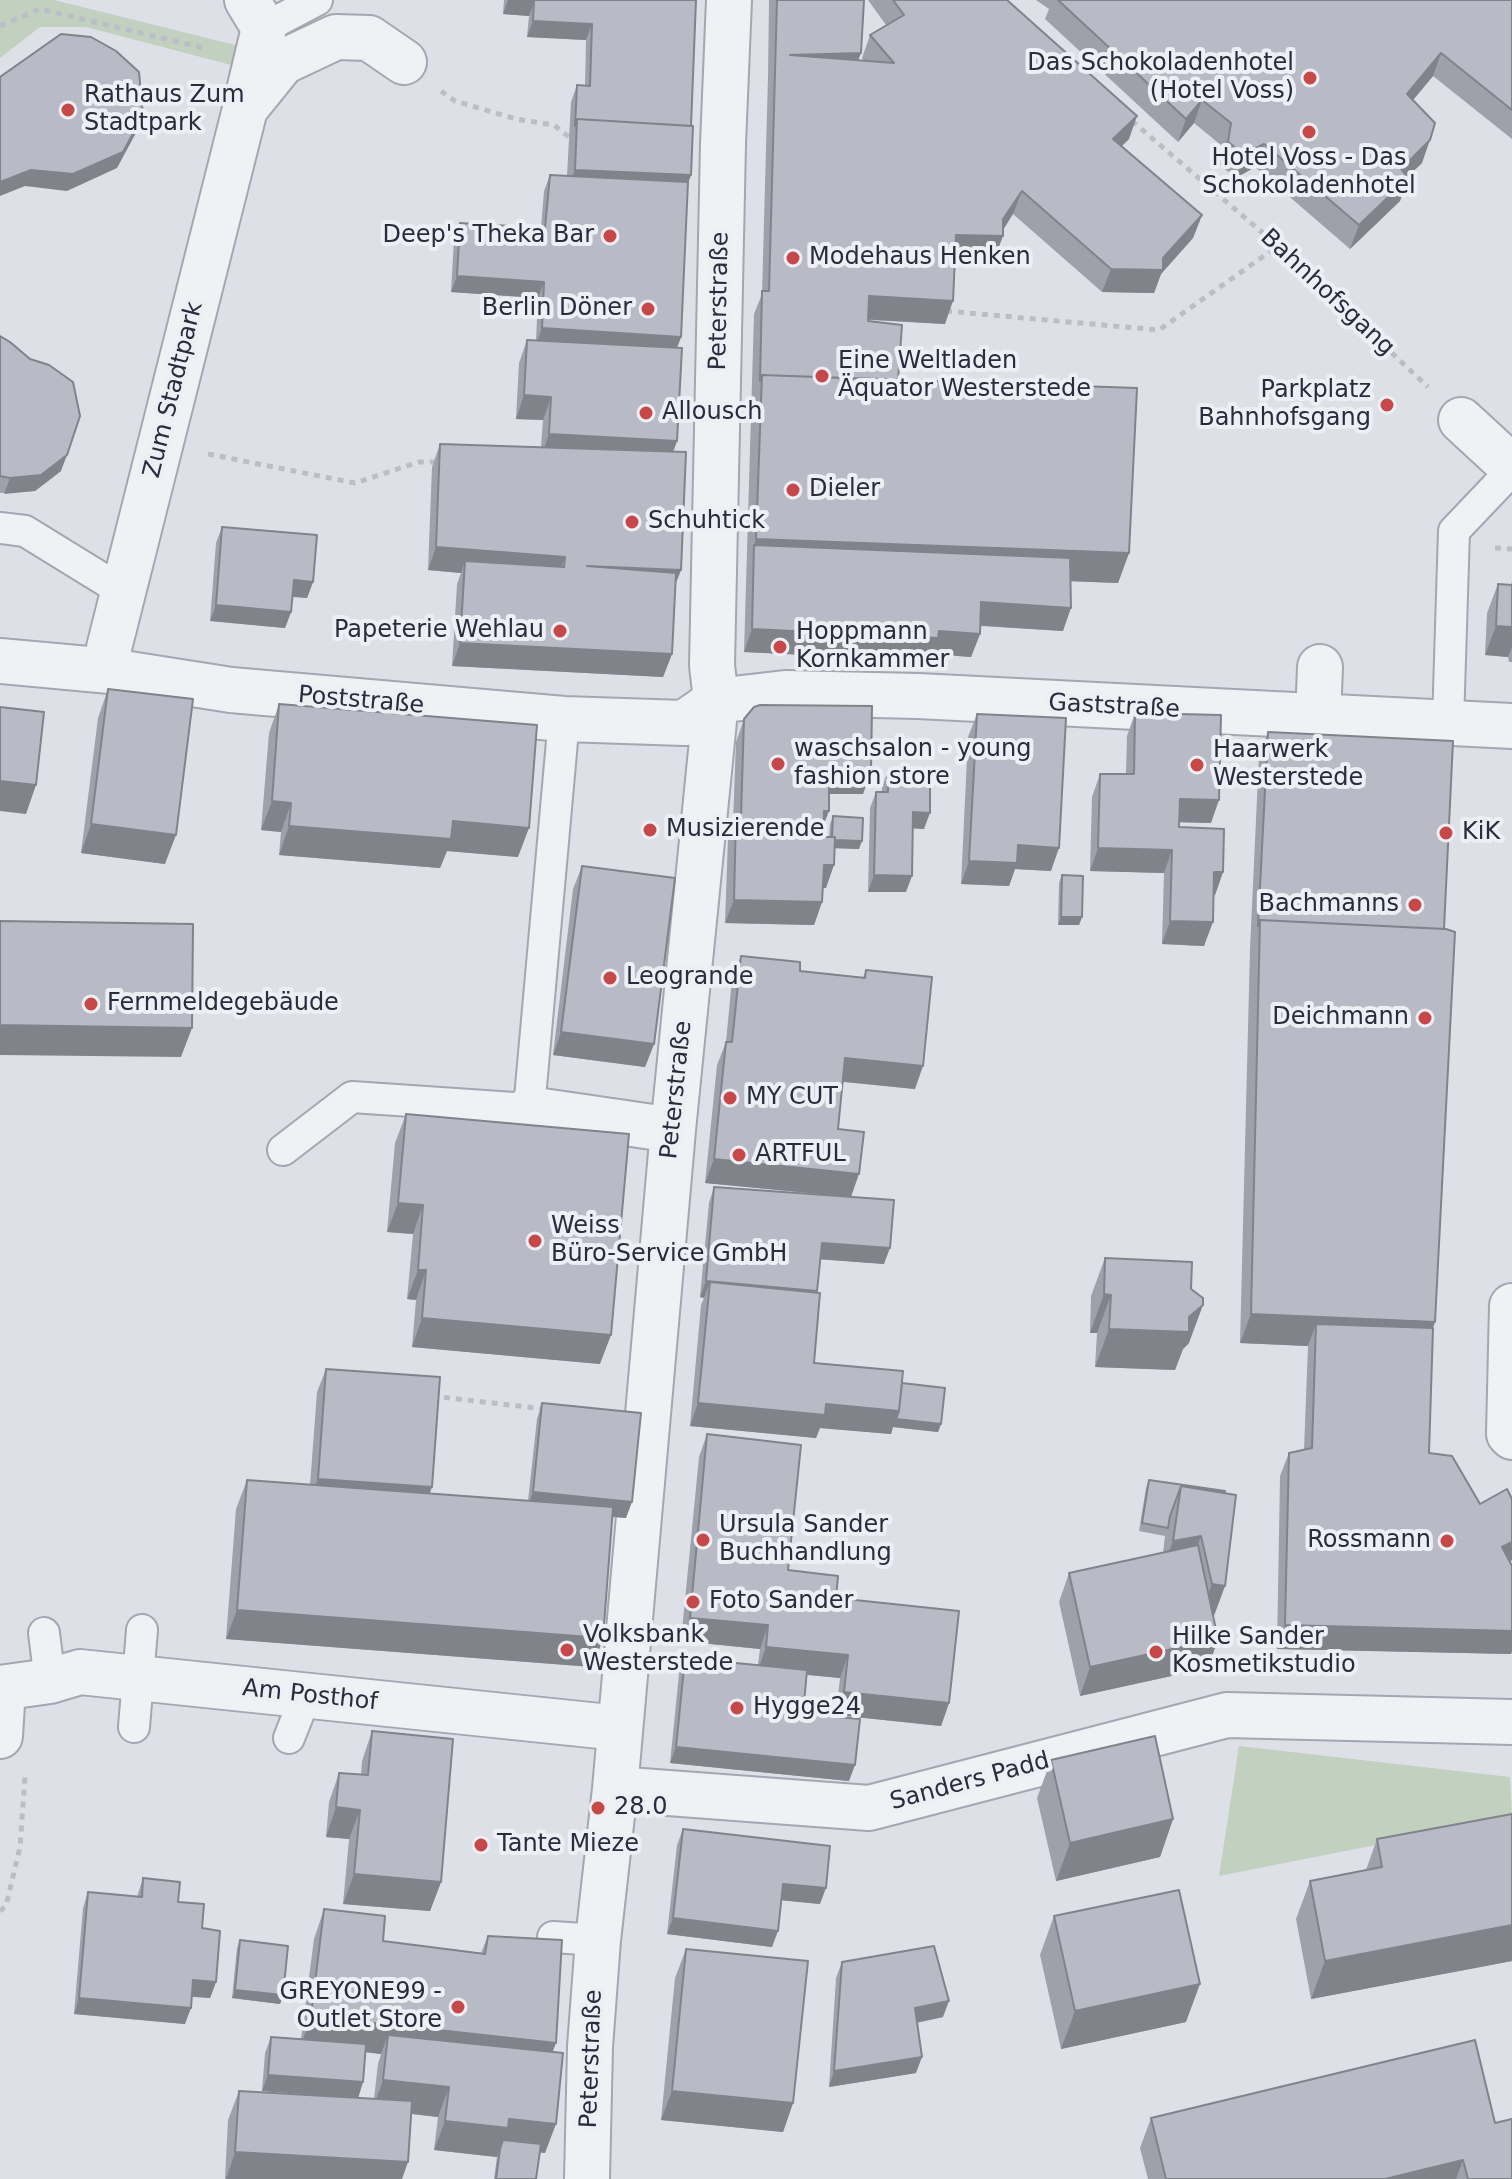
<!DOCTYPE html>
<meta charset="utf-8">
<style>
body{margin:0}
canvas{display:block;background:#dee0e7}
</style>
<canvas width="1512" height="2179"></canvas>
<script>
const context = document.querySelector('canvas').getContext('2d');
context.lineJoin = 'round';
function paint(path, color) {
  context.fillStyle = color;
  context.fill(path, 'evenodd');
}
function stroke(path, color, width, dash) {
  context.strokeStyle = color;
  context.lineWidth = width;
  context.lineCap = dash ? 'butt' : 'round';
  context.setLineDash(dash || []);
  context.stroke(path);
}
function label(font, color, halo, rows, align = 'center') {
  context.font = font + ' "DejaVu Sans",sans-serif';
  context.lineWidth = 8;
  context.setLineDash([]);
  context.textBaseline = 'middle';
  context.strokeStyle = halo;
  context.fillStyle = color;
  for (const [text, x, y, turn = 0] of rows) {
    context.save();
    context.translate(x, y);
    context.rotate((+turn || 0) * Math.PI / 180);
    context.textAlign = isNaN(turn) ? turn : align;
    if (halo) context.strokeText(text, 0, 0);
    context.fillText(text, 0, 0);
    context.restore();
  }
}
paint(new Path2D(`
 M0 0H54L243 47 239 67 86 27H40L0 58Z
 M1239 1746 1510 1777 1512 1818 1219 1876Z`), '#c1d0bf');
const lane = new Path2D(`
 M264 28 317 0
 M0 528 25 531 124 592
 M1448 723 1454 531 1512 470
 M283 1150 352 1097 529 1109 564 719
 M44 1633 50 1681
 M134 1727 142 1630
 M289 1738 306 1695
 M553 1937 598 1940`);
const street = new Path2D(`
 M247 0 264 28 247 99
 M1461 420 1512 467
 M0 661 110 671 231 690 564 719 684 723 716 701 785 693 918 696 1512 726
 M110 671 109 648 245 109 283 62 336 37 369 38 404 62
 M1318 718 1320 667
 M529 1109 673 1130
 M1512 1306 1509 1434 1512 1437
 M0 1688 50 1681 80 1672 619 1728
 M0 1736 3 1688
 M615 1789 869 1808 1227 1715 1512 1722
 M587 2179 590 2047 598 1940 615 1789 673 1130 716 701 712 665 723 144 729 0`);
stroke(lane, '#a4a6b0', 34);
stroke(street, '#a4a6b0', 48);
stroke(new Path2D(`
 M0 26 40 9 208 49
 M441 91 455 101 516 119 554 125 569 137
 M1132 121 1278 246 1428 387
 M946 311 1159 330 1278 246
 M208 454 355 483 419 462H440
 M1495 548 1512 549
 M432 1396 545 1409
 M0 1911 6 1906 20 1847 25 1777`), '#bcbec5', 5, [6, 6]);
stroke(lane, '#f0f1f5', 30);
stroke(street, '#f0f1f5', 44);
paint(new Path2D(`
 M504 0H696L691 126V175L688 182 681 337 677 348V441L673 452 681 570 675 585 672 654 663 677 452 666 457 584 461 573 428 570 432 467 440 444 541 447 543 420 516 419 519 363 527 340H536L538 298 451 292 454 239 460 223 541 228 544 191 550 175 567 176 571 102 577 85 585 86 586 40 527 37 529 16 503 14Z
 M769 0H864L861 53 858 60 864 61 862 58 870 35 886 25 868 0H1007L1129 139 1122 146 1202 215 1193 238 1161 274 1154 293 1102 292 1013 214 1003 230V236L994 259 955 258 945 324 869 320 898 380 1129 553 1118 583 1070 581 1063 631 980 626V634L971 657 932 654 930 661 744 652 754 314 762 294 768 77Z
 M1036 0H1512V139L1433 76 1413 100 1422 163 1407 177 1400 201 1350 249 1255 167 1236 178 1220 165 1222 146 1194 123 1178 142 1045 19 1049 9Z
 M0 336 61 471 35 491 0 493Z
 M222 527 313 582 307 598 292 597 291 612 285 628 210 621 216 543Z
 M1512 581V662H1509L1508 657 1485 655 1487 613 1498 584 1511 585Z
 M108 689 165 864 81 853 98 718Z
 M279 704 518 857 447 851 440 868 279 855 281 832 261 830 269 733Z
 M1135 713 1211 823 1179 822V827L1223 872 1215 895H1214L1204 946 1162 944 1164 873 1090 871 1092 797 1100 774H1126L1127 736Z
 M977 714 1051 871 1015 869 1009 886 961 884 968 737Z
 M744 719 871 771 863 794H829L823 826V837H829L830 824 833 816 859 849 834 848 826 888H823L822 902 814 925 725 923 728 839 733 823 736 742Z
 M1268 732 1444 929 1429 1453 1480 1504 1512 1499V1560L1510 1562 1512 1566 1511 1654 1277 1649 1280 1476 1289 1453 1304 1450 1308 1346 1240 1343 1250 949 1259 755Z
 M888 771 917 782 924 829 913 828 906 892H868L870 808 876 792H882V787Z
 M582 866 654 1044 645 1067 553 1055 573 889Z
 M1062 875 1082 917 1079 925H1058L1059 883Z
 M741 956 800 971 863 977 866 970 915 1089 843 1082 838 1129 851 1197 705 1183 717 1065 726 1042 732 979Z
 M406 1114 600 1364 412 1347 416 1300 407 1299 413 1234 387 1232 395 1143Z
 M714 1187 884 1264 820 1259 817 1293 814 1363 902 1383 941 1424 938 1432 893 1427 891 1434 820 1428 816 1438 690 1426 701 1305 704 1298 700 1297 709 1203Z
 M1105 1258 1189 1343 1183 1349 1175 1370 1095 1367 1097 1333H1090L1091 1296Z
 M326 1369 432 1487 429 1494 528 1501 537 1419 542 1403 626 1518 612 1517 603 1638 593 1667 226 1639 236 1509 247 1480 310 1485 317 1392Z
 M707 1434 788 1570 836 1598 949 1703 941 1726 836 1715 840 1678 807 1675 803 1714 849 1781 670 1763 679 1674 685 1658 758 1665 760 1649 681 1641 699 1457Z
 M1149 1480 1225 1491V1586L1213 1616 1218 1639 1208 1668 1080 1696 1059 1602 1069 1573 1163 1553 1165 1536 1139 1531 1146 1488Z
 M372 1731 441 1882 430 1911 343 1904 349 1839 326 1837 329 1802 339 1773 361 1775 362 1761Z
 M1051 1760 1173 1819 1160 1857 1056 1881 1037 1798Z
 M1512 1814V1961L1311 1999 1296 1919 1310 1881 1366 1870 1377 1839Z
 M683 1829 820 1904 782 1900 772 1947 667 1934 677 1845Z
 M143 1878 178 1902 202 1928 216 1982 210 1998 192 1997 185 2024 74 2014 83 1908 88 1892 137 1897Z
 M324 1909 383 1941 481 1953 488 1936 553 2052 545 2153 540 2152 536 2179H494L497 2157 434 2150 438 2117 411 2114 402 2179H225L228 2120 239 2091 346 2097 262 2091 265 2053 271 2037 301 2039 314 1939ZM366 2052 381 2054 378 2064 374 2099 358 2098 363 2082Z
 M1054 1916 1186 2022 1061 2049 1040 1955Z
 M240 1940 283 1995 280 2004 232 1998 237 1948Z
 M686 1949 793 2103 783 2132 661 2120 675 1978Z
 M842 1962 943 2017 917 2023 916 2073 829 2087 836 1978Z
 M1151 2118 1495 2123 1512 2179H1148L1140 2148Z`), '#9ea1aa');
paint(new Path2D(`
 M508 0H535L529 16 503 14Z
 M533 21 592 24 586 40 527 37Z
 M861 53 852 76 790 55Z
 M1441 53 1433 76 1399 117 1407 94Z
 M1202 100 1194 123 1178 142 1186 119Z
 M143 115 137 131 117 168 67 191 25 186 0 196V182L31 170Z
 M1137 116 1129 139 1105 162 1113 139Z
 M1430 140 1422 163 1392 192 1401 169Z
 M1264 144 1255 167 1236 178 1244 154Z
 M575 170 691 175 683 198 566 193Z
 M1408 178 1400 201 1350 249 1359 225Z
 M1022 191 1013 214 999 236H1003L994 259 947 258 956 235 1003 219Z
 M1202 215 1193 238 1161 274 1154 293 1102 292 1111 269 1163 258Z
 M457 276 544 282 538 298 451 292Z
 M869 296 953 301 945 324 861 319Z
 M542 328 681 337 675 353 536 344Z
 M524 395 551 397 543 420 516 419Z
 M549 434 677 441 669 464 541 457Z
 M67 455 61 471 35 491 4 494 10 478Z
 M756 539 1129 553 1118 583 753 569 754 546Z
 M436 547 565 557 556 580 465 561 461 573 428 570Z
 M587 566 681 570 672 593Z
 M294 580 313 582 307 598 288 596Z
 M981 602 1071 608 1063 631 972 625Z
 M216 605 291 612 285 628 210 621Z
 M1496 626 1512 627V647L1508 657 1485 655Z
 M752 629 939 631 980 634 971 657 932 654 930 661 744 652Z
 M460 643 672 654 663 677 452 666Z
 M829 771H871L863 794H821Z
 M0 781 36 785 26 814 0 811Z
 M1180 799 1219 800 1211 823 1171 822Z
 M272 801 291 803 281 832 261 830Z
 M824 811H829L820 834Z
 M913 812 930 813 924 829 907 828Z
 M453 821 529 828 518 857 447 851 440 868 279 855 289 826Z
 M91 824 176 835 165 864 81 853Z
 M832 839 862 841 859 849 829 848Z
 M1018 845 1059 848 1051 871 1015 869 1009 886 961 884 969 861Z
 M1098 848 1172 850 1164 873 1090 871Z
 M824 865H834L826 888H815Z
 M1214 872H1223L1215 895H1206Z
 M874 875 912 876 906 892H868Z
 M734 900 822 902 814 925 725 923Z
 M1061 917H1082L1079 925H1058Z
 M1170 921 1213 922 1204 946 1162 944Z
 M0 1025 192 1028 181 1057 0 1055Z
 M561 1032 654 1044 645 1067 553 1055Z
 M845 1058 923 1066 915 1089 837 1081Z
 M714 1159 859 1174 851 1197 705 1183Z
 M398 1203 423 1205 413 1234 387 1232Z
 M822 1243 890 1248 884 1264 816 1259Z
 M418 1270H426L416 1300 407 1299Z
 M706 1281 817 1291 812 1307 710 1282 704 1298 700 1297Z
 M1104 1294 1111 1295 1097 1333H1090Z
 M1203 1305 1189 1343 1183 1349 1175 1370 1095 1367 1109 1329 1189 1317Z
 M1251 1314 1435 1322 1425 1351 1316 1324 1308 1346 1240 1343Z
 M422 1318 611 1335 600 1364 412 1347Z
 M698 1403 826 1404 899 1411 941 1424 938 1432 893 1427 891 1434 820 1428 816 1438 690 1426Z
 M318 1479 432 1487 423 1510 309 1502Z
 M533 1492 632 1502 626 1518 527 1508Z
 M1201 1536 1187 1574 1159 1580 1173 1541Z
 M1512 1542V1560L1493 1570 1502 1547Z
 M1212 1584 1225 1586 1211 1624 1198 1622Z
 M237 1610 603 1638 593 1667 226 1639Z
 M690 1618 768 1625 760 1649 681 1641Z
 M1285 1625 1512 1631V1652L1511 1654 1277 1649Z
 M1218 1639 1208 1668 1080 1696 1090 1667Z
 M766 1647 848 1655 840 1678 758 1670Z
 M844 1692 949 1703 941 1726 836 1715Z
 M676 1747 855 1765 849 1781 670 1763Z
 M336 1807 360 1810 349 1839 326 1837Z
 M1173 1819 1160 1857 1056 1881 1070 1843Z
 M354 1874 441 1882 430 1911 343 1904Z
 M783 1884 826 1888 820 1904 778 1900Z
 M673 1918 778 1931 772 1947 667 1934Z
 M1512 1925V1961L1311 1999 1325 1961Z
 M193 1980 216 1982 210 1998 187 1996Z
 M1200 1984 1186 2022 1061 2049 1075 2011Z
 M235 1990 283 1995 280 2004 232 1998Z
 M79 1998 191 2008 185 2024 74 2014Z
 M949 2001 943 2017 909 2024 915 2008Z
 M311 2016 556 2043 545 2072 388 2035 381 2054 301 2045Z
 M922 2057 916 2073 829 2087 834 2071Z
 M268 2075 363 2082 358 2098 262 2091Z
 M383 2080 449 2087 438 2117 373 2109Z
 M672 2091 793 2103 783 2132 661 2120Z
 M509 2119 556 2124 545 2153 500 2148 497 2157 434 2150 445 2121Z
 M235 2152 408 2162 402 2179H226Z
 M1463 2160 1456 2179H1385Z`), '#81838b');
const building = new Path2D(`
 M534 0H696L691 126 577 119 575 126 577 85 590 86 592 24 533 21Z
 M777 0H864L861 53 790 55 894 63 870 35 904 15 893 0H1007L1137 116 1113 139 1202 215 1163 258V270L1111 269 1022 191 1003 219V236L956 235 953 301 869 296 868 321 902 325 898 380 762 375 760 381 762 291H769Z
 M1058 0H1512V110L1441 53 1407 94 1435 123 1430 140 1401 169 1408 178 1359 225 1264 144 1244 154 1228 142 1231 123 1202 100 1186 119Z
 M61 34 91 37 116 51 139 72 143 115 123 152 73 174 31 170 0 182V77Z
 M577 119 693 126 691 175 575 170Z
 M550 175 688 182 681 337 542 328 544 282 457 276 460 223 545 228Z
 M0 336 10 342 30 359 49 365 73 382 80 416 67 455 41 475 10 478 0 476Z
 M527 340 682 348 677 441 549 434 551 397 524 395Z
 M762 375 1137 388 1129 553 756 539Z
 M440 444 686 452 681 570 587 566 676 573 672 654 460 643 465 561 564 567 565 557 436 547Z
 M222 527 317 535 313 582 294 580 291 612 216 605Z
 M754 545 1070 558 1071 608 981 602 980 634 939 631 938 638 752 629Z
 M1498 584 1512 585V627L1496 626Z
 M108 689 193 699 176 835 91 824Z
 M279 704 537 725 529 828 453 821 451 839 289 826 291 803 272 801Z
 M760 705 872 706 871 771H829V811H824L823 837H835L834 865H824L822 902 734 900 736 816H741L744 719 754 707Z
 M0 707 44 712 36 785 0 781Z
 M1135 713 1221 715 1219 800 1180 799 1179 827 1224 829 1223 872H1214L1213 922 1170 921 1172 850 1098 848 1100 774H1134Z
 M977 714 1066 718 1059 848 1018 845 1017 863 969 861Z
 M1268 732 1453 741 1444 929 1260 920 1258 926Z
 M888 771 917 772V782L930 783V813L913 812 912 876 874 875 876 792H888Z
 M833 816 863 818 862 841 835 840V837H832Z
 M582 866 675 878 654 1044 561 1032Z
 M1062 875 1083 876 1082 917H1061Z
 M1260 920 1446 929 1455 932 1435 1322 1251 1314Z
 M0 921 193 924 192 1028 0 1025Z
 M741 956 800 962V971L865 978 866 970 932 977 923 1066 845 1058 838 1129 864 1132 859 1174 714 1159 726 1042H732Z
 M406 1114 629 1134 611 1335 422 1318 426 1270H418L423 1205 398 1203Z
 M714 1187 894 1200 890 1248 822 1243 817 1291 706 1281Z
 M1105 1258 1192 1262 1191 1289 1203 1298V1305L1189 1317V1332L1109 1329 1111 1295 1104 1294Z
 M710 1282 820 1293 814 1363 903 1371 899 1411 826 1404 825 1415 698 1403Z
 M1316 1324 1433 1328 1429 1453 1452 1456 1480 1504 1507 1489 1512 1499V1542L1502 1547 1512 1566V1631L1285 1625 1289 1453 1312 1448Z
 M326 1369 440 1377 432 1487 318 1479Z
 M902 1383 945 1388 941 1424 896 1419 899 1411Z
 M542 1403 641 1413 632 1502 533 1492Z
 M707 1434 801 1445 788 1570 838 1576 836 1598 959 1611 949 1703 844 1692 848 1655 766 1647 768 1625 690 1618Z
 M247 1480 613 1507 603 1638 237 1610Z
 M1149 1480 1225 1491 1224 1493 1181 1486 1170 1516 1168 1528 1142 1523Z
 M1181 1486 1236 1495 1225 1586 1212 1584 1201 1536 1173 1541Z
 M1198 1545 1218 1639 1090 1667 1069 1573Z
 M685 1658 807 1670 803 1714 860 1719 855 1765 676 1747Z
 M372 1731 453 1739 441 1882 354 1874 360 1810 336 1807 339 1773 368 1775Z
 M1155 1736 1173 1819 1070 1843 1051 1760Z
 M1512 1814V1925L1325 1961 1310 1881 1382 1867 1377 1839Z
 M683 1829 830 1846 826 1888 783 1884 778 1931 673 1918Z
 M143 1878 180 1882 178 1902 204 1904 202 1928 220 1931 216 1982 193 1980 191 2008 79 1998 88 1892 142 1897Z
 M1179 1890 1200 1984 1075 2011 1054 1916Z
 M324 1909 385 1916 383 1941 485 1954 488 1936 562 1940 556 2043 311 2016Z
 M240 1940 288 1946 283 1995 235 1990Z
 M934 1946 949 2001 915 2008 922 2057 834 2071 842 1962Z
 M686 1949 808 1961 793 2103 672 2091Z
 M388 2035 563 2053 556 2124 509 2119 508 2128 445 2121 449 2087 383 2080Z
 M271 2037 366 2044 363 2082 268 2075Z
 M1475 2040 1495 2123 1512 2119V2179H1468L1463 2160 1385 2179H1166L1151 2118Z
 M239 2091 412 2101 408 2162 235 2152Z
 M503 2140 541 2144 536 2179H496L500 2149Z`);
paint(building, '#b8bbc6');
stroke(building, '#81838b', 2);
for (const [x, y, r, color] of [
 [1310,78,8,"#c74849"],
 [68,110,8,"#c74849"],
 [1309,132,8,"#c74849"],
 [610,236,8,"#c74849"],
 [793,258,8,"#c74849"],
 [648,309,8,"#c74849"],
 [822,376,8,"#c74849"],
 [1387,405,8,"#c74849"],
 [646,413,8,"#c74849"],
 [793,490,8,"#c74849"],
 [632,522,8,"#c74849"],
 [560,631,8,"#c74849"],
 [780,647,8,"#c74849"],
 [778,764,8,"#c74849"],
 [1197,765,8,"#c74849"],
 [650,830,8,"#c74849"],
 [1446,833,8,"#c74849"],
 [1415,905,8,"#c74849"],
 [610,978,8,"#c74849"],
 [91,1004,8,"#c74849"],
 [1425,1018,8,"#c74849"],
 [730,1098,8,"#c74849"],
 [739,1155,8,"#c74849"],
 [535,1241,8,"#c74849"],
 [703,1540,8,"#c74849"],
 [1447,1541,8,"#c74849"],
 [693,1602,8,"#c74849"],
 [567,1650,8,"#c74849"],
 [1156,1652,8,"#c74849"],
 [737,1708,8,"#c74849"],
 [598,1808,8,"#c74849"],
 [481,1845,8,"#c74849"],
 [458,2007,8,"#c74849"]
]) {
  const dot = new Path2D();
  dot.arc(x, y, r, 0, 2 * Math.PI);
  context.fillStyle = color;
  context.fill(dot);
  stroke(dot, '#edeff4', 3);
}
label('24px', '#282c3c', '#edeff4', [
 ["Das Schokoladenhotel",1294,64,"right"],
 ["(Hotel Voss)",1294,92,"right"],
 ["Rathaus Zum",84,96],
 ["Stadtpark",84,124],
 ["Hotel Voss - Das",1309,159,"center"],
 ["Schokoladenhotel",1309,187,"center"],
 ["Deep's Theka Bar",594,236,"right"],
 ["Modehaus Henken",809,258],
 ["Berlin Döner",632,309,"right"],
 ["Eine Weltladen",838,362],
 ["Äquator Westerstede",838,390],
 ["Parkplatz",1371,391,"right"],
 ["Bahnhofsgang",1371,419,"right"],
 ["Allousch",662,413],
 ["Dieler",809,490],
 ["Schuhtick",648,522],
 ["Papeterie Wehlau",544,631,"right"],
 ["Hoppmann",796,633],
 ["Kornkammer",796,661],
 ["waschsalon - young",794,750],
 ["fashion store",794,778],
 ["Haarwerk",1213,751],
 ["Westerstede",1213,779],
 ["Musizierende",666,830],
 ["KiK",1462,833],
 ["Bachmanns",1399,905,"right"],
 ["Leogrande",626,978],
 ["Fernmeldegebäude",107,1004],
 ["Deichmann",1409,1018,"right"],
 ["MY CUT",746,1098],
 ["ARTFUL",755,1155],
 ["Weiss",551,1227],
 ["Büro-Service GmbH",551,1255],
 ["Ursula Sander",719,1526],
 ["Buchhandlung",719,1554],
 ["Rossmann",1431,1541,"right"],
 ["Foto Sander",709,1602],
 ["Volksbank",583,1636],
 ["Westerstede",583,1664],
 ["Hilke Sander",1172,1638],
 ["Kosmetikstudio",1172,1666],
 ["Hygge24",753,1708],
 ["28.0",614,1808],
 ["Tante Mieze",497,1845],
 ["GREYONE99 -",442,1993,"right"],
 ["Outlet Store",442,2021,"right"]
], 'left');
label('24px', '#282c3c', '#edeff4', [
 ["Bahnhofsgang",1327,293,43],
 ["Peterstraße",720,301,-89],
 ["Zum Stadtpark",174,390,-76],
 ["Poststraße",361,701,5],
 ["Gaststraße",1114,707,3],
 ["Peterstraße",677,1090,-84],
 ["Am Posthof",310,1696,6],
 ["Sanders Padd",970,1782,-15],
 ["Peterstraße",592,2059,-88]
]);
</script>
